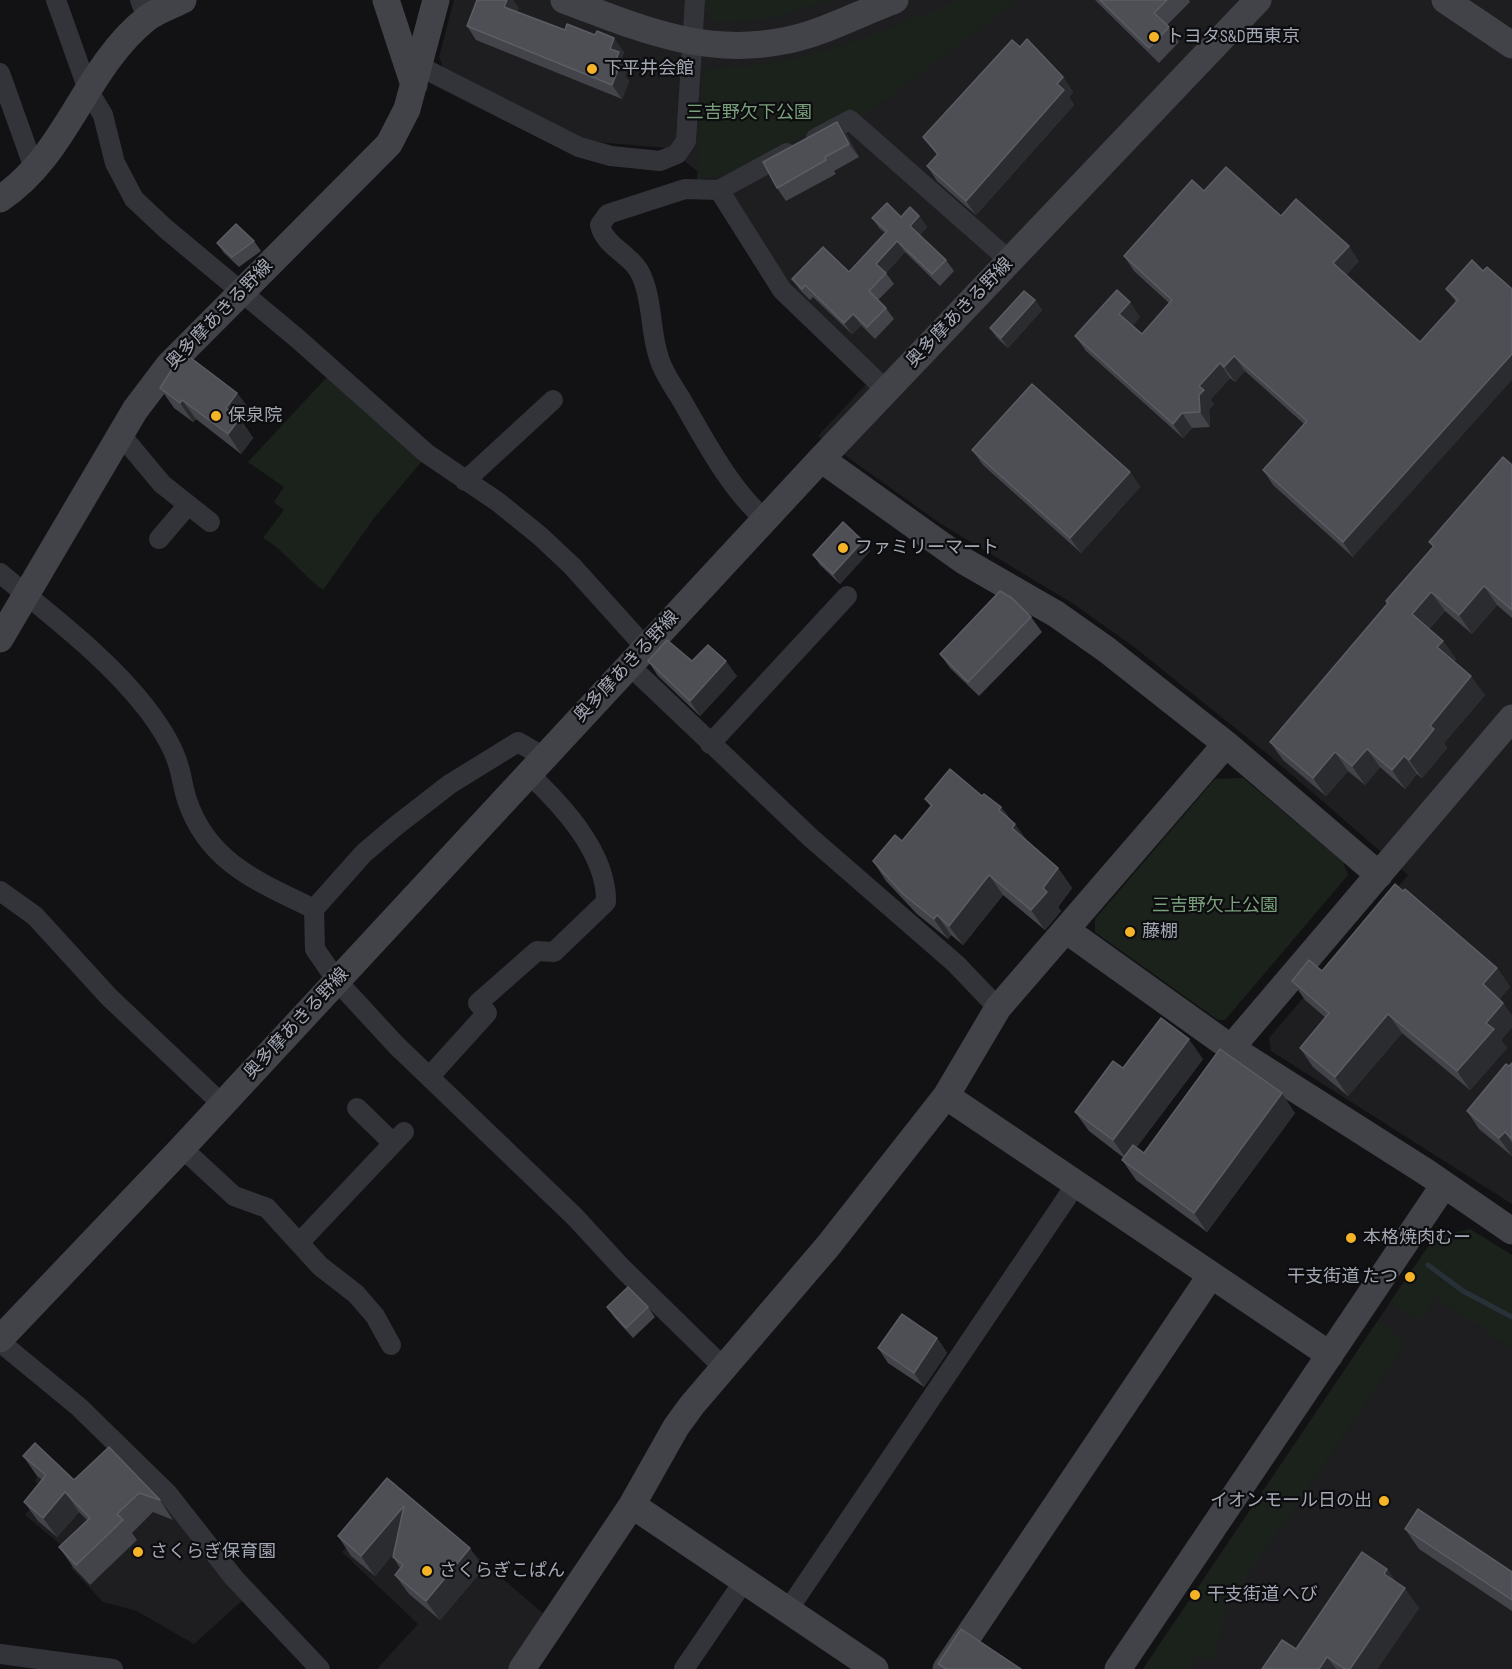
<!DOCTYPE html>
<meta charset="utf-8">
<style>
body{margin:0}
canvas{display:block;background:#121214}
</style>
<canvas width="1512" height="1669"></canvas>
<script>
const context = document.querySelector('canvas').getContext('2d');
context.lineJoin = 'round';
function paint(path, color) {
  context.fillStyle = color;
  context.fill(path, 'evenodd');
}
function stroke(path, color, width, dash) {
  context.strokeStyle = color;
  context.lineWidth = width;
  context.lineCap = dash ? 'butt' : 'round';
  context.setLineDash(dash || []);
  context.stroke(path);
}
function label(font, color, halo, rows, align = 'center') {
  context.font = font + ' "Sofia Sans Condensed","Noto Sans JP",sans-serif';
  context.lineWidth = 4.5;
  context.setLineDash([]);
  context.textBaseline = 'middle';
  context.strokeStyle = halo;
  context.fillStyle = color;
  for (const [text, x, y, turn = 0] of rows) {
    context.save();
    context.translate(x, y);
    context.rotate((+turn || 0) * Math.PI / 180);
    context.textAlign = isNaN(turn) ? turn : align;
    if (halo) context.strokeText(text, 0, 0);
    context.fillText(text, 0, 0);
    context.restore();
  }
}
paint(new Path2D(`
 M454 0H1512V1204L1271 1051 1269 1038 1408 875 1270 756 1133 646 1072 603 941 524 818 436 879 370 791 288 734 200 668 148 584 141 444 69 439 57Z
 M1414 1267 1512 1334V1669H1143Z
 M120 1458 184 1524 245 1598 194 1644 137 1611 103 1602 71 1568 78 1559 25 1515 45 1490 35 1481 37 1476 86 1492Z
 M401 1491 546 1616 509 1669H377L418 1624 342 1552Z`), '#1e1e21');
paint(new Path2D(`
 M706 0H830L770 19 714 22 706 11Z
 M959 0H1017L861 118 851 110 745 169 697 181 702 76 709 67C798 71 879 32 959 0Z
 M327 377 422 461 374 518 323 590C301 574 287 552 263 538L284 510 274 502 284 487 248 462Z
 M1243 778 1343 862 1348 875 1225 1020H1218L1095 932V919L1215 779Z
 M1470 1229 1512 1255V1349L1436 1297 1419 1321 1390 1302 1434 1238Z
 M1377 1322 1402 1338 1403 1346 1226 1608 1217 1649 1210 1661 1199 1653 1188 1669H1150L1145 1666Z`), '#1a221b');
stroke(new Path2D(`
 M1428 1265 1463 1291 1512 1317`), '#283138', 5);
stroke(new Path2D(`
 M56 0 88 90 103 115 115 163 134 199 166 229 298 339 426 453 498 502 540 536 572 566 645 647
 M140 0 147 18
 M419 66 579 147 611 156 660 161 677 154 686 141 695 0
 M0 73 35 171
 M816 138 850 120 1010 261
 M719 190 782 290 886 390
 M121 435 162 484 210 522
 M465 481 553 400
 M765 519C731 491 703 437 681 399 673 386 663 372 659 358 650 332 653 303 642 277 634 255 605 248 600 225L608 214 685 189 719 190 787 153
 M159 539 187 506
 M0 573C50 615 107 657 147 709 160 726 172 744 178 764 182 776 183 788 187 800 208 863 259 882 314 909L315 949 337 981 396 1045 575 1217 622 1268 724 1368
 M629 665 811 838 956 964 998 1008
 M710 744 847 596
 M0 891 35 916 109 997 222 1104
 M314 909 364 853 397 825 450 784 518 742 544 757
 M430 1076 487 1013 478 1003 537 951 554 952 606 902C607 853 562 805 528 773
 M357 1108 393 1143
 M182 1148 234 1196 267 1208 320 1266 356 1294 375 1316 391 1345
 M299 1243 404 1132
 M0 1342 79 1407 168 1494 234 1578 320 1669
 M788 1610 1076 1184
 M0 1654 113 1669
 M684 1669 744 1581`), '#333439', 20);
stroke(new Path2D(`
 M386 0 414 85
 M564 0C637 27 703 57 783 41 819 35 860 13 895 0
 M1445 0 1512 45
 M0 199C67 155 84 69 146 19 156 11 171 6 183 0
 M821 459 964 561 1056 614 1107 650 1226 744 1379 875
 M0 639 135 410 169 365 389 144 407 109 436 0
 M1066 930 1231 1048 1426 1172 1512 1231
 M1231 1048 1512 718
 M946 1096 1330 1355
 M0 1339 182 1148 821 459 1258 0
 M632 1505 875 1669
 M522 1669 632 1505 676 1427 692 1405 828 1246 946 1096 998 1008 1226 744
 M946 1669 1211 1275
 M1118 1669 1444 1185`), '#414349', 27);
paint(new Path2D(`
 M1095 0H1189L1190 2 1167 25 1179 42 1159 63Z
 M519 8 517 12 624 52 622 57 629 66 625 76 629 81 622 99 476 40 467 26Z
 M1020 47 1063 77 1073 92 1069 97 1074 105 976 215 937 181 927 166 937 155 923 137Z
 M837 122 847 135 859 157 834 171 836 174 786 201 777 188Z
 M1204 191 1281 216 1359 261 1346 275 1420 342 1456 302 1446 289 1483 271 1353 557 1273 485 1263 470 1304 424 1245 371 1235 382 1230 378 1210 400 1214 404 1209 409 1210 427 1192 428 1183 438 1086 351 1075 336 1140 317 1132 326 1142 334 1169 303 1134 271 1124 256Z
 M919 216 927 227 920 235 946 260 954 271 940 286 905 252 886 273 894 284 878 300 886 308 894 319 875 339 861 325 852 334 813 297 810 300 800 290 792 279 849 272 885 233 880 229 872 218Z
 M254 241 261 251 239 267 224 253 217 243Z
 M1035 300 1042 310 1008 348 997 338 990 328Z
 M160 388 237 393 251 412 243 423 253 438 241 454 196 419 193 422 174 408Z
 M972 450 1130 472 1140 487 1081 553 983 465Z
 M1512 465V618L1497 605 1472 634 1445 611 1429 629 1443 641 1456 659 1454 661 1485 695 1444 743 1447 748 1422 778 1417 774 1405 789 1380 767 1365 785 1348 771 1326 796 1283 760 1270 742 1387 604 1386 601 1433 547 1429 542Z
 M863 541 870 551 840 584 820 565 813 555Z
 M1031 617 1042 632 979 696 950 668 940 654Z
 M648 661H692L737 676 700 716 658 676Z
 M982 796 1001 807 1026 840 1058 868 1072 888 1058 907 1061 911 1045 930 1003 895 963 945 951 935 948 939 917 914 886 881 873 861 902 841 931 807 925 799Z
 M1497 968 1510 987 1499 999 1503 1003 1512 1016V1027L1501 1040 1507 1048 1470 1090 1402 1033 1348 1096 1313 1067 1300 1048 1326 1018 1305 1000 1292 981 1322 971Z
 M1203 1059 1136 1148 1144 1153 1295 1113 1207 1232 1136 1180 1122 1160 1124 1158 1089 1131 1075 1112 1123 1068Z
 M1512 1063V1156L1479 1129 1467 1111Z
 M607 1307H648L655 1317 633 1338 614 1317Z
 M937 1338 947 1353 924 1387 888 1363 878 1348Z
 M109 1447 160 1500 173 1520 153 1512 132 1533 137 1540 90 1585 73 1567 59 1547 87 1520 79 1512 57 1537 38 1521 24 1502 42 1480 37 1476 23 1456 74 1480Z
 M1405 1529 1512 1572V1611L1419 1549Z
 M338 1536 484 1568 440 1620 409 1594 395 1575 400 1568 393 1557V1554L375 1576 351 1556Z
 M1387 1569 1396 1582 1419 1608 1377 1669H1262L1296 1649Z`), '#434449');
paint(new Path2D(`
 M507 0H513L519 8 514 20 504 7Z
 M614 38 624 52 622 57 629 66 625 76 629 81 622 99 612 85 614 65 610 49Z
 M1063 77 1073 92 1069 97 1074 105 976 215 966 201Z
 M837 122 847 135 859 157 849 144Z
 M919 216 927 227 918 237 910 226Z
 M897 241 905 252 884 275 876 264Z
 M1349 246 1359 261 1344 278 1333 263Z
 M1035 300 1042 310 1008 348 1001 338Z
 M1130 302 1140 317 1130 329 1119 314Z
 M853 314 861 325 852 334 844 323Z
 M1512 354V380L1353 557 1343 542Z
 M1234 356 1245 371 1235 382 1224 367Z
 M1220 363 1230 378 1210 400 1214 404 1209 409 1210 427 1200 412 1199 386Z
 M237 393 251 412 243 423 253 438 241 454 228 434 226 408Z
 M182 400 196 419 193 422 180 403Z
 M1182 413 1192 428 1183 438 1173 424Z
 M1130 472 1140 487 1081 553 1070 538Z
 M863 541 870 551 840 584 833 574Z
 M1484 586 1497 605 1472 634 1459 615Z
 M1431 592 1445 611 1425 633 1412 614Z
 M1443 641 1456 659 1450 666 1437 647Z
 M726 661 737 676 700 716 690 701Z
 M1471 676 1485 695 1444 743 1447 748 1422 778 1409 760 1430 726Z
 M1367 749 1380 767 1365 785 1352 766Z
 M1335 752 1348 771 1326 796 1313 778Z
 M1404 756 1417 774 1405 789 1392 770Z
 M1001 807 1013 826 1015 824 1029 843 1026 847 999 810Z
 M1058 868 1072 888 1058 907 1061 911 1045 930 1031 910 1043 888Z
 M989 875 1003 895 963 945 949 926Z
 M937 915 951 935 948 939 934 919Z
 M1497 968 1510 987 1497 1003 1483 984Z
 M1503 1003 1512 1016V1027L1501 1040 1507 1048 1470 1090 1457 1071 1486 1023Z
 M1388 1014 1402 1033 1348 1096 1335 1077Z
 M1189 1039 1203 1059 1127 1160 1113 1140Z
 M1282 1093 1295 1113 1207 1232 1194 1213Z
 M1505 1132 1512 1143V1156L1499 1138Z
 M937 1338 947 1353 924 1387 914 1373Z
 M65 1492 79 1512 57 1537 43 1518Z
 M404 1506 417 1526 375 1576 361 1556Z
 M470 1548 484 1568 440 1620 426 1601Z
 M1387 1569 1400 1588 1384 1574Z
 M1405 1588 1419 1608 1377 1669H1350Z
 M1327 1657 1336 1669H1319Z`), '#2b2c2f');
const building = new Path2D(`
 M477 0H507L504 7 565 30 567 24 595 35 597 31 614 38 610 49 619 52 614 65 619 67 612 85 467 26Z
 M1100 0H1167L1154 13 1169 27 1149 48Z
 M1027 39 1063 77 1057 84 1064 90 966 201 927 166 938 154 923 137 1012 40 1020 47Z
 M837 122 849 144 825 157 826 160 777 188 763 162Z
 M1226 167 1281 216 1296 199 1349 246 1333 263 1420 342 1458 300 1446 289 1472 260 1483 271 1487 267 1512 289V354L1343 542 1263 470 1307 421 1234 356 1224 367 1220 363 1199 386 1204 390 1199 395 1200 412 1182 413 1173 424 1075 336 1117 290 1130 302 1119 314 1142 334 1172 300 1124 256 1192 180 1204 191Z
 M887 203 901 217 910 207 919 216 910 226 946 260 932 274 897 241 876 264 886 273 869 291 886 308 867 327 853 314 844 323 805 285 802 289 792 279 823 247 849 272 887 231 872 218Z
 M236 224 254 241 232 257 217 243Z
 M1024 291 1035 300 1001 338 990 328Z
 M183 352 237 393 226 408 240 418 228 434 182 400 180 403 160 388Z
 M1032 384 1130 472 1070 538 972 450Z
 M1503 457 1512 465V610L1484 586 1459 615 1431 592 1412 614 1443 641 1437 647 1471 676 1430 726 1434 729 1409 760 1404 756 1392 770 1367 749 1352 766 1335 752 1313 778 1270 742 1388 603 1386 601 1434 546 1429 542Z
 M843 522 863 541 833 574 813 555Z
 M1000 591 1012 598 1031 617 968 682 940 654Z
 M667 640 692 661 708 645 726 661 690 701 648 661Z
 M950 769 982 796 984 794 1001 807 999 810 1015 824 1012 828 1058 868 1043 888 1047 892 1031 910 989 875 949 926 937 915 934 919 903 894 873 861 895 835 902 841 932 805 925 799Z
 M1395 884 1403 891 1405 889 1497 968 1483 984 1503 1003 1486 1023 1494 1029 1457 1071 1388 1014 1335 1077 1300 1048 1329 1013 1292 981 1309 960 1322 971Z
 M1161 1018 1189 1039 1113 1140 1075 1112 1113 1061 1123 1068Z
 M1220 1049 1282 1093 1194 1213 1122 1160 1133 1145 1144 1153Z
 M1512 1063V1139L1505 1132 1499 1138 1467 1111 1506 1064 1509 1066Z
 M628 1287 648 1307 626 1328 607 1307Z
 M902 1314 937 1338 914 1373 878 1348Z
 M35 1443 74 1480 109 1447 160 1500 139 1493 117 1514 123 1520 76 1565 59 1547 90 1518 65 1492 43 1518 24 1502 46 1475 23 1456Z
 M387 1478 470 1548 426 1601 395 1575 403 1565 393 1557 404 1506 361 1556 338 1536Z
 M1418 1509 1512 1572V1600L1405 1529Z
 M1362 1552 1387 1569 1384 1574 1405 1588 1350 1669H1345L1327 1657 1319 1669H1262L1282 1640 1296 1649Z
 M961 1629 1021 1669H946L938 1664Z`);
paint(building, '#4e4f55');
stroke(building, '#5b5d64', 1.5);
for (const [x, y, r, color] of [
 [1154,37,6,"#f5b428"],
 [592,69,6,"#f5b428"],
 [216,416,6,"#f5b428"],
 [843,548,6,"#f5b428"],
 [1130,932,6,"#f5b428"],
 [1351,1238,6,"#f5b428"],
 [1410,1277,6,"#f5b428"],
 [1384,1501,6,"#f5b428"],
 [138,1552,6,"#f5b428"],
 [427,1571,6,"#f5b428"],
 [1195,1595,6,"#f5b428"]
]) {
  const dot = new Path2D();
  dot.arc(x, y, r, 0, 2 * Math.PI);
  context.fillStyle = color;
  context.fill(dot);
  stroke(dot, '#0d0d0f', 2);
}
label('18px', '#a3a8b5', '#0d0d0f', [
 ["トヨタS&D西東京",1166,37],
 ["下平井会館",604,69],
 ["保泉院",228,416],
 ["ファミリーマート",855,548],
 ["藤棚",1142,932],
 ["本格焼肉むー",1363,1238],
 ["干支街道 たつ",1398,1277,"right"],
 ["イオンモール日の出",1372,1501,"right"],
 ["さくらぎ保育園",150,1552],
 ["さくらぎこぱん",439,1571],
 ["干支街道 へび",1207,1595]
], 'left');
label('18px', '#7aa07d', '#0d0d0f', [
 ["三吉野欠下公園",749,113],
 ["三吉野欠上公園",1215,906]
]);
label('18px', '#a3a8b5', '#0d0d0f', [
 ["奥多摩あきる野線",960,313,-46],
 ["奥多摩あきる野線",220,315,-46],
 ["奥多摩あきる野線",627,667,-47],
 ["奥多摩あきる野線",297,1024,-47]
]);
</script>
